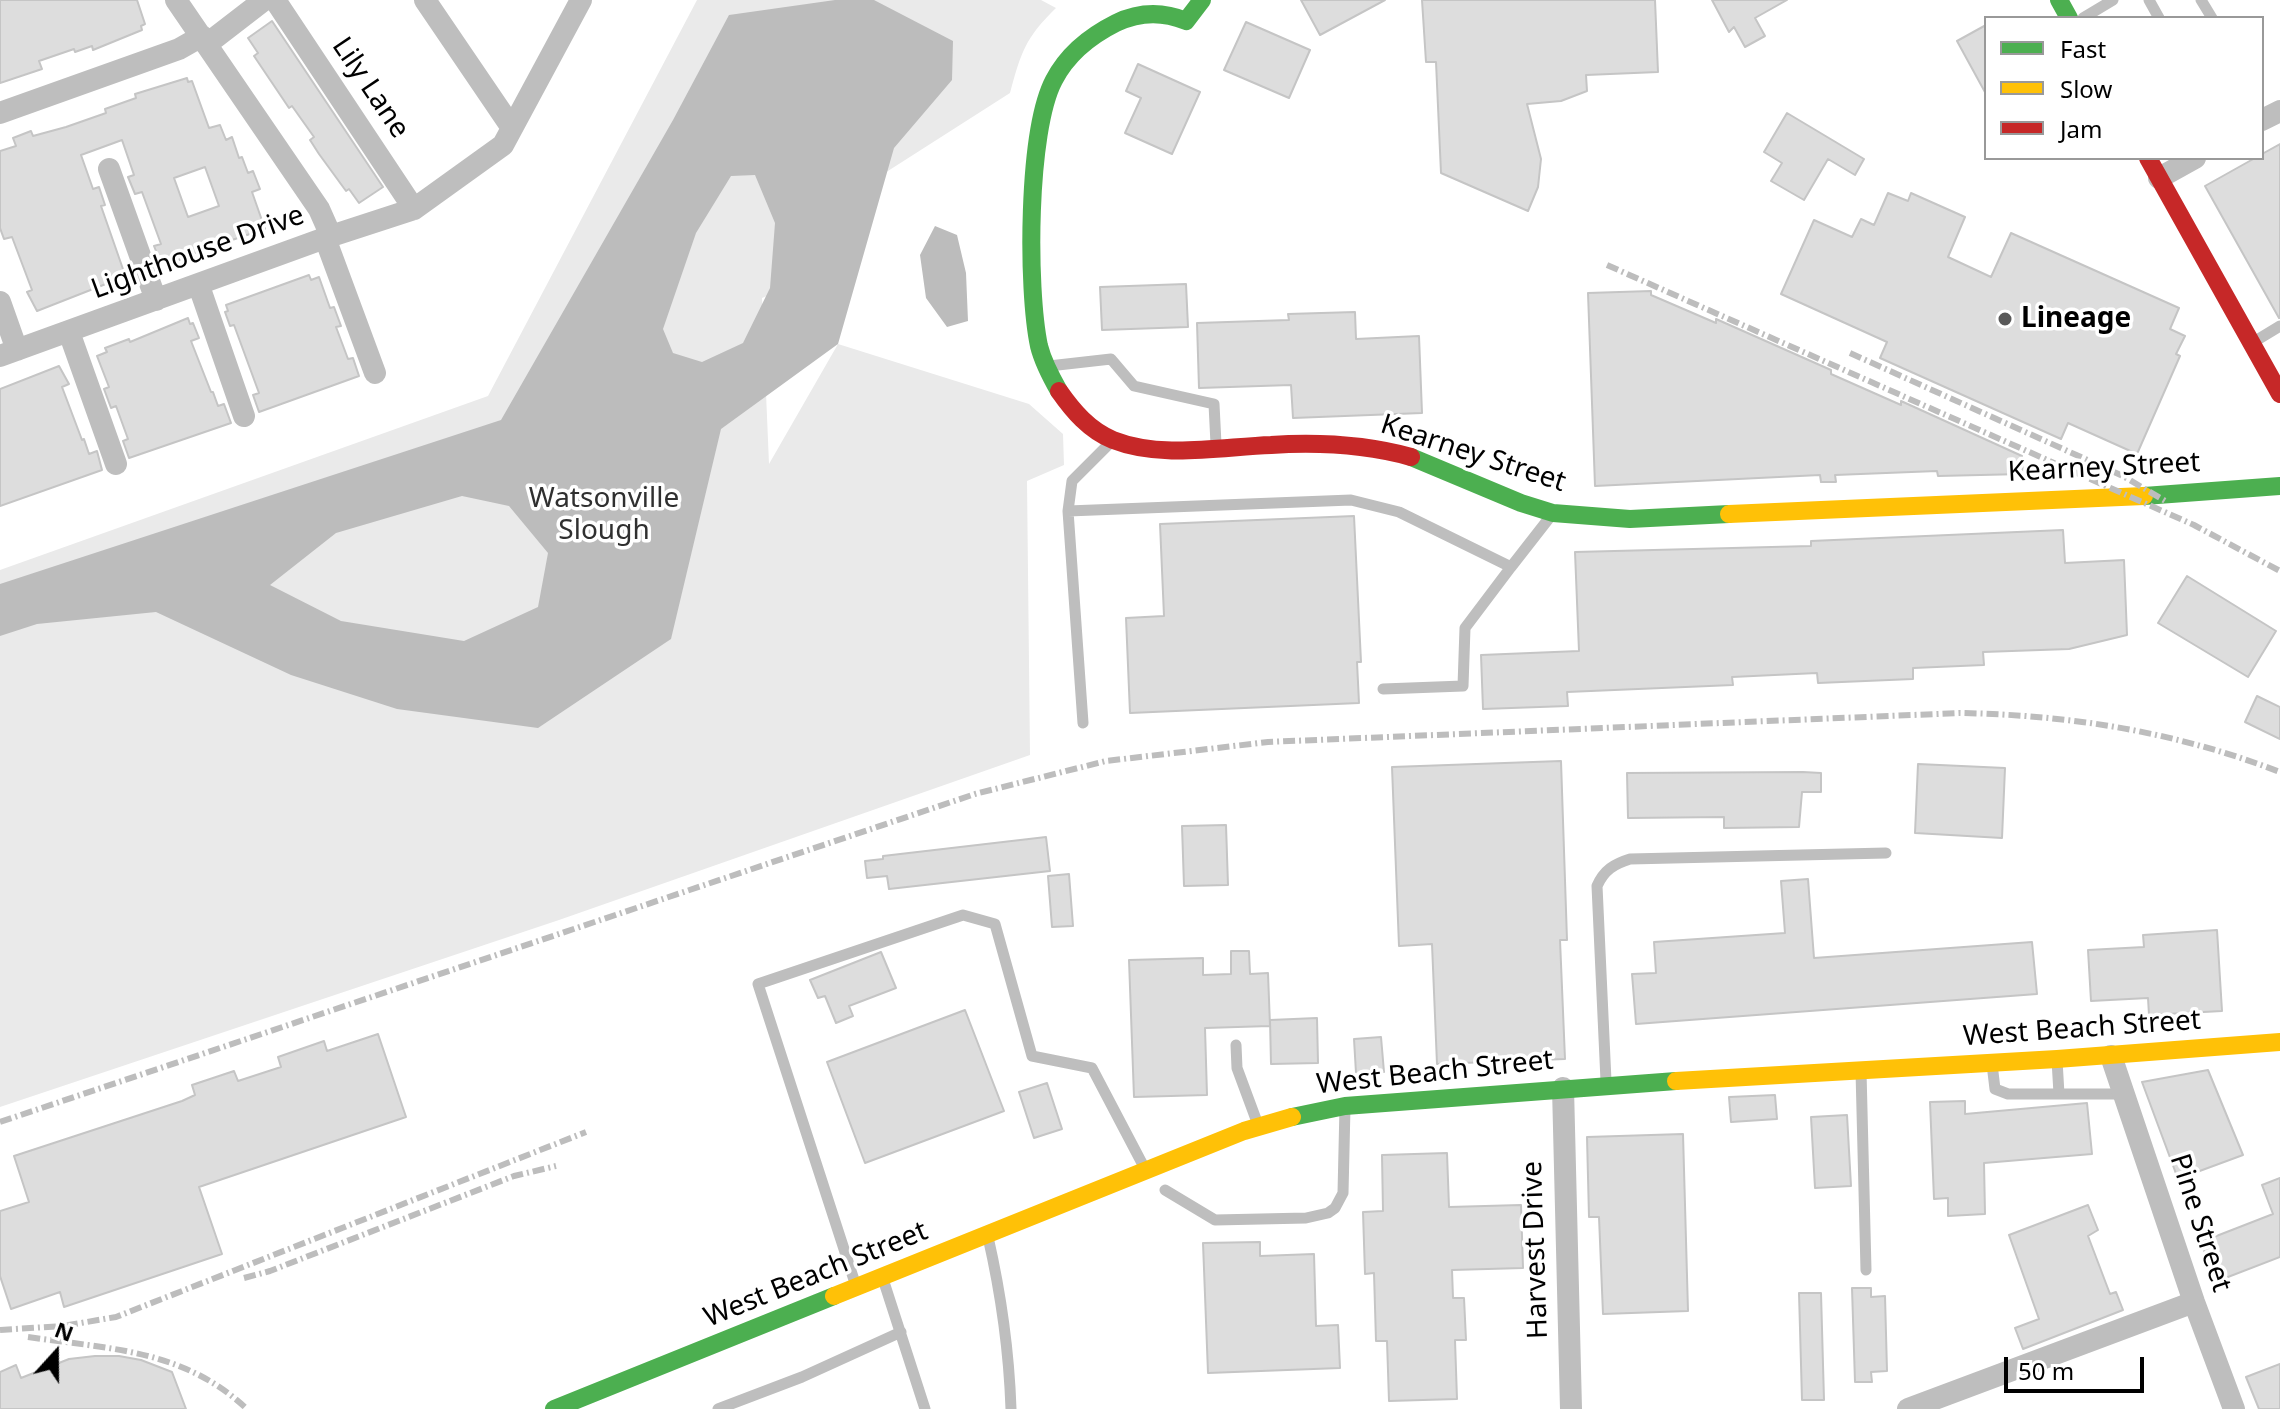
<!DOCTYPE html>
<style>
body{margin:0}
#map{position:relative;width:2280px;height:1409px;overflow:hidden;background:#fff;font-family:"Noto Sans",sans-serif}
canvas{display:block}
.legend{position:absolute;left:1984px;top:16px;width:280px;height:144px;box-sizing:border-box;background:#fff;border:2px solid #999;margin:0;padding:10px 14px;list-style:none;font-size:24px;color:#000}
.legend li{display:flex;align-items:center;gap:16px;height:40px}
.legend b{width:40px;border:2px solid #999}
.north{position:absolute;left:16px;top:1313px;width:80px;height:80px;-webkit-text-stroke:6px #fff;paint-order:stroke;rotate:21deg;font-size:22px;font-weight:700;line-height:32px;text-align:center;color:#000}
.north::after{content:'';display:block;margin:auto;width:28px;height:36px;background:#000;clip-path:polygon(50% 0,100% 100%,50% 72%,0 100%)}
.scale{position:absolute;left:2004px;top:1357px;width:140px;height:36px;box-sizing:border-box;border:4px solid #000;border-top:0;padding-left:10px;font-size:24px;line-height:28px;white-space:nowrap;color:#000;-webkit-text-stroke:6px #fff;paint-order:stroke}
</style>
<div id="map">
<canvas width="2280" height="1409"></canvas>
<ul class="legend">
<li><b style="height:10px;background:#4caf50"></b>Fast</li>
<li><b style="height:10px;background:#ffc107"></b>Slow</li>
<li><b style="height:10px;background:#c62828"></b>Jam</li>
</ul>
<div class="north">N</div>
<div class="scale">50 m</div>
</div>
<script>
const context = document.querySelector('canvas').getContext('2d');
context.lineJoin = 'round';
function paint(path, color) {
  context.fillStyle = color;
  context.fill(path, 'evenodd');
}
function stroke(path, color, width, dash) {
  context.strokeStyle = color;
  context.lineWidth = width;
  context.lineCap = dash ? 'butt' : 'round';
  context.setLineDash(dash || []);
  context.stroke(path);
}
function label(font, color, halo, rows, align = 'center') {
  context.font = font + ' "Noto Sans",sans-serif';
  context.lineWidth = 7;
  context.setLineDash([]);
  context.textBaseline = 'middle';
  context.strokeStyle = halo;
  context.fillStyle = color;
  for (const [text, x, y, turn = 0] of rows) {
    context.save();
    context.translate(x, y);
    context.rotate((+turn || 0) * Math.PI / 180);
    context.textAlign = isNaN(turn) ? turn : align;
    if (halo) context.strokeText(text, 0, 0);
    context.fillText(text, 0, 0);
    context.restore();
  }
}
paint(new Path2D(`
 M697 0H1041L1056 8C1025 38 1021 53 1010 93L866 185 821 274 762 298 769 464 838 344 1029 404 1063 434 1064 465 1027 481 1030 755 559 920 0 1107V570L488 396Z`), '#eaeaea');
paint(new Path2D(`
 M835 0H874L953 41 952 80 894 148 838 344 721 429 671 639 538 728 397 709 291 675 156 612 37 624 0 636V584L501 420 673 120 729 15ZM755 175 775 223 770 288 743 343 702 362 673 353 663 329 696 233 731 176ZM462 496 509 506 548 553 538 607 464 641 341 621 270 585 336 533Z
 M935 226 957 235 966 273 968 321 947 327 926 298 920 255Z`), '#bcbcbc');
const building = new Path2D(`
 M0 0H137L145 24 141 26 142 30 93 50 92 46 75 52 74 49 39 61 42 69 0 83Z
 M1301 0H1385L1320 35Z
 M1422 0H1655L1658 72 1586 75 1587 91 1561 101 1527 104 1541 159 1538 187 1528 211 1441 173 1436 62H1426Z
 M1712 0H1787L1755 18 1765 36 1745 47 1734 27 1729 32Z
 M272 21 383 187 359 203 349 189 346 191 319 154 310 140 314 137 292 106 289 108 254 56 258 53 248 38Z
 M1246 22 1310 50 1289 98 1224 70Z
 M1986 25V94L1957 41Z
 M1138 64 1200 92 1172 154 1125 133 1141 98 1126 91Z
 M187 78 188 82 192 81 209 128 220 125 226 140 232 137 239 158 242 157 248 173 253 171 260 189 252 192 265 229 226 242 225 239 166 266 163 259 160 261 154 246 161 244 142 192 135 194 128 177 134 175 122 140 81 155 93 189 99 187 105 205 101 206 124 272 115 275 116 280 37 311 27 292 32 290 12 237 4 239 0 228V151L16 146 13 138 31 131 33 136 66 127 106 113 105 109 136 98 135 94ZM205 167 219 206 188 217 174 178Z
 M1787 113 1864 159 1855 175 1828 159 1804 200 1771 181 1782 163 1764 152Z
 M2280 144V318H2279L2205 186 2255 158H2262V154Z
 M1888 193 1908 201 1911 193 1965 217 1948 257 1991 277 2011 233 2179 308 2170 329 2185 336 2176 354 2180 356 2137 454 2068 423 2061 439 1880 358 1887 342 1781 294 1814 220 1852 237 1861 219 1874 225Z
 M309 275 311 280 319 277 330 308 334 307 341 326 336 327 348 359 353 358 359 376 259 412 253 395 259 393 234 325 230 326 225 312 228 311 226 305Z
 M1186 284 1188 327 1102 330 1100 287Z
 M1651 291V295L1716 323V319L1831 370V374L1901 405V401L2022 456 2023 474 1938 476 1937 471 1835 475 1836 482H1821L1820 475 1595 486 1588 293Z
 M1355 312 1356 339 1419 336 1422 413 1293 418 1291 385 1199 388 1197 323 1289 320 1288 314Z
 M188 318 190 324 193 323 199 338 191 341 211 392H213L218 406 224 404 231 423 129 458 123 441 128 439 116 406 111 408 104 389 109 387 97 356 107 352 105 348 129 339 130 342Z
 M59 366 69 384 62 387 82 440 84 439 89 454 97 451 102 470 0 506V389Z
 M1354 516 1361 662H1357L1359 703 1130 713 1126 618 1164 616 1160 524Z
 M2063 530 2065 563 2124 560 2127 635 2069 649 1983 652 1984 665 1913 668V679L1818 683 1817 673 1732 677 1733 685 1567 692 1568 706 1483 709 1481 655 1579 651 1575 552 1811 546V541Z
 M2187 576 2276 631 2248 677 2158 623Z
 M2257 696 2280 707V739L2245 722Z
 M1561 761 1567 940H1560L1565 1059 1437 1064 1432 944 1399 946 1392 767Z
 M1918 764 2005 768 2002 838 1915 833Z
 M1803 772 1821 773V792H1802L1799 827 1724 828V817L1628 818 1627 773Z
 M1226 825 1228 885 1184 886 1182 826Z
 M1046 837 1050 871 889 889 887 876 867 878 865 861 883 859V856Z
 M1069 874 1073 926 1052 927 1048 876Z
 M1808 879 1814 958 2032 942 2037 994 1636 1024 1632 974 1656 973 1654 942 1785 933 1781 881Z
 M2217 930 2222 1011 2149 1015 2148 998 2091 1001 2088 950 2144 947 2143 935Z
 M1231 951H1249L1250 974 1268 973 1270 1026 1205 1028 1207 1095 1134 1097 1129 960 1203 958V975L1231 974Z
 M881 952 896 988 849 1006 853 1016 836 1023 825 996 818 998 810 980Z
 M965 1010 1004 1111 865 1163 827 1062Z
 M1317 1018 1318 1063 1271 1064 1270 1020Z
 M378 1034 406 1117 199 1187 222 1254 64 1307 60 1292 11 1309 0 1276V1211L29 1202 14 1156 182 1101 195 1095 192 1085 234 1071 238 1081 281 1067 278 1057 324 1041 327 1051Z
 M1381 1037 1384 1072 1356 1073 1354 1039Z
 M2208 1070 2243 1155 2178 1179 2142 1082Z
 M1047 1083 1062 1129 1034 1138 1019 1092Z
 M1775 1095 1777 1119 1731 1122 1729 1097Z
 M1965 1101V1114L2087 1103 2092 1154 1984 1163 1985 1214 1948 1216V1198L1934 1199 1930 1102Z
 M1847 1115 1851 1186 1815 1188 1811 1117Z
 M1683 1134 1688 1311 1603 1314 1599 1217H1589L1587 1137Z
 M1447 1153 1449 1207 1521 1205 1523 1268 1452 1270 1453 1298H1464L1466 1340H1455L1457 1399 1389 1401 1387 1341H1376L1374 1273 1365 1274 1363 1212 1383 1211 1382 1155Z
 M2280 1178V1257L2215 1282 2201 1242 2273 1214 2262 1185Z
 M2088 1205 2098 1230 2088 1236 2110 1294 2116 1292 2123 1310 2023 1349 2015 1328 2039 1319 2009 1235Z
 M1260 1242V1256L1314 1254 1316 1326 1338 1325 1340 1368 1208 1373 1203 1243Z
 M1852 1288H1871V1297L1885 1296 1887 1371 1871 1372 1872 1382H1855Z
 M1799 1293H1821L1824 1400H1802Z
 M95 1356H119L141 1360 172 1372 186 1409H0V1372L16 1365 21 1378 69 1359Z
 M2280 1364V1409H2259L2246 1377Z`);
paint(building, '#ddd');
stroke(building, '#c5c5c5', 2);
stroke(new Path2D(`
 M2149 0 2159 18
 M2201 0 2212 18
 M2083 18 2113 0
 M2252 343 2280 326
 M1049 366 1111 359 1134 386 1214 404 1216 444
 M1111 442 1072 481 1068 511 1351 500 1399 512 1511 567 1550 517
 M1068 511 1083 723
 M1383 689 1463 686 1465 628 1511 567
 M1236 1045 1237 1068 1257 1122
 M2057 1060 2059 1094
 M1992 1064 1995 1089 2008 1094H2125
 M1861 1071 1866 1270
 M1606 1081 1597 886C1604 870 1614 864 1630 859L1886 853
 M1165 1190 1215 1220 1306 1218 1328 1213 1335 1208 1343 1193 1345 1107
 M988 1237C1001 1294 1009 1350 1011 1409
 M883 1279 925 1409
 M855 1283 758 984 963 915 995 924 1032 1056 1092 1068 1144 1167
 M718 1409 802 1377 901 1332`), '#bebebe', 11);
stroke(new Path2D(`
 M176 0 319 209 331 236
 M275 0 414 209
 M425 0 512 128
 M207 44 264 0
 M0 113 179 49 202 36
 M2262 120 2280 111
 M109 169 156 300
 M2159 178 2195 158
 M325 238 375 373
 M199 286 244 416
 M0 302 17 350
 M69 332 116 464
 M0 356 325 238 414 209 503 145 581 0
 M2111 1056 2194 1302 2234 1409
 M1563 1088 1571 1409
 M1908 1409 2194 1302`), '#bebebe', 22);
stroke(new Path2D(`
 M2059 0 2069 18
 M1059 391C1051 377 1043 362 1039 346 1027 289 1027 131 1054 80 1067 55 1090 36 1116 23 1139 12 1162 11 1186 21L1202 0
 M1411 457 1521 503 1553 513 1630 519 1729 514
 M2144 496 2280 486
 M1292 1117 1345 1106 1676 1081
 M554 1409 834 1296`), '#4caf50', 18);
stroke(new Path2D(`
 M1729 514 2144 496
 M1676 1081 2057 1059 2280 1042
 M834 1296 1244 1131 1292 1117`), '#ffc107', 18);
stroke(new Path2D(`
 M2148 158 2280 394
 M1059 391C1073 411 1089 430 1113 440 1161 459 1220 447 1271 445 1318 442 1364 444 1411 457`), '#c62828', 18);
stroke(new Path2D(`
 M1607 265 2194 525 2280 571
 M1850 353 2123 476 2167 502
 M0 1122 975 794 1106 761 1268 742 1960 713C2071 715 2176 732 2280 772
 M244 1278 270 1271 514 1176 556 1166
 M0 1330 63 1326 116 1317 586 1132
 M28 1337C109 1349 183 1349 247 1409`), '#bdbdbd', 6, [12, 4, 2, 4]);
for (const [x, y, r, color] of [
 [2005,319,8,"#595959"]
]) {
  const dot = new Path2D();
  dot.arc(x, y, r, 0, 2 * Math.PI);
  context.fillStyle = color;
  context.fill(dot);
  stroke(dot, '#fff', 3);
}
label('28px', '#000', '#fff', [
 ["Lily Lane",370,88,56],
 ["Lighthouse Drive",198,253,-20],
 ["Kearney Street",1473,454,18],
 ["Kearney Street",2104,468,-3],
 ["West Beach Street",2082,1029,-4],
 ["West Beach Street",1435,1073,-6],
 ["Pine Street",2200,1223,72],
 ["Harvest Drive",1536,1250,-92],
 ["West Beach Street",816,1275,-22]
]);
label('bold 28px', '#000', '#fff', [
 ["Lineage",2021,319]
], 'left');
label('28px', '#303030', '#fff', [
 ["Watsonville",604,499],
 ["Slough",604,531]
]);
</script>
